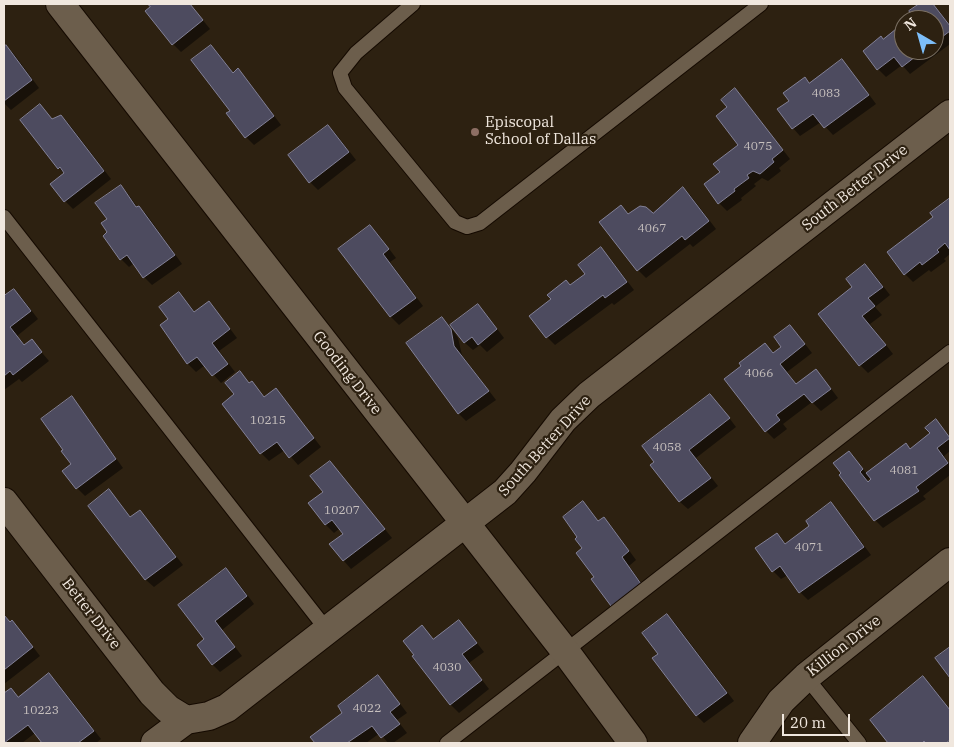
<!DOCTYPE html>
<style>
body{margin:0}
#map{position:relative;width:954px;height:747px;overflow:hidden;background:#2d2111;font-family:"IBM Plex Serif",serif}
canvas{display:block}
.frame{position:absolute;inset:0;border:5px solid #f0e7de;pointer-events:none}
.north{position:absolute;left:894px;top:10px;width:50px;height:50px;box-sizing:border-box;background:#2d2111;border:1px solid #7b7063;border-radius:50%;rotate:322deg;font-size:14px;font-weight:700;line-height:20px;text-align:center;color:#f0e7de}
.north::after{content:'';display:block;margin:auto;width:18px;height:22px;background:#7dbef9;clip-path:polygon(50% 0,100% 100%,50% 72%,0 100%)}
.scale{position:absolute;left:782px;top:714px;width:68px;height:22px;box-sizing:border-box;border:2px solid #f0e7de;border-top:0;padding-left:6px;font-size:15px;line-height:18px;white-space:nowrap;color:#f0e7de;-webkit-text-stroke:4px #2d2111;paint-order:stroke}
</style>
<div id="map">
<canvas width="954" height="747"></canvas>
<div class="frame"></div>
<div class="north">N</div>
<div class="scale">20 m</div>
</div>
<script>
const context = document.querySelector('canvas').getContext('2d');
context.lineJoin = 'round';
function paint(path, color) {
  context.fillStyle = color;
  context.fill(path, 'evenodd');
}
function stroke(path, color, width, dash) {
  context.strokeStyle = color;
  context.lineWidth = width;
  context.lineCap = dash ? 'butt' : 'round';
  context.setLineDash(dash || []);
  context.stroke(path);
}
function label(font, color, halo, rows, align = 'center') {
  context.font = font + ' "IBM Plex Serif",serif';
  context.lineWidth = 4.5;
  context.setLineDash([]);
  context.textBaseline = 'middle';
  context.strokeStyle = halo;
  context.fillStyle = color;
  for (const [text, x, y, turn = 0] of rows) {
    context.save();
    context.translate(x, y);
    context.rotate((+turn || 0) * Math.PI / 180);
    context.textAlign = isNaN(turn) ? turn : align;
    if (halo) context.strokeText(text, 0, 0);
    context.fillText(text, 0, 0);
    context.restore();
  }
}
paint(new Path2D(`
 M149 4H190L210 29 181 52 173 44Z
 M921 4H933L950 26V44L910 74 902 65 886 77 878 69 883 40 904 24V50H934V20H910L914 17 910 12Z
 M6 46 14 54 39 88 11 110 4 103V48Z
 M211 46 219 54 234 74 238 70 246 78 281 125 254 145 246 137 231 111Z
 M842 61 850 69 876 104 833 135 821 122 800 136 793 128 791 101 805 78 810 84Z
 M735 90 743 98 790 159 779 168 781 171 768 181 762 178 754 184 756 186 741 198 742 200 727 211 719 203 721 172 740 145 729 108Z
 M40 105 53 120 61 116 69 124 111 179 73 209 65 201 64 174 59 168 21 120Z
 M328 126 336 134 356 160 318 190 310 182Z
 M121 186 128 194 138 208 139 207 147 215 182 264 152 285 144 277 134 263 129 267 121 259 109 232Z
 M683 188 691 196 716 229 693 247 690 244 646 278 638 270 629 215H653Z
 M950 199V254L944 259 946 261 931 272 929 270 913 282 905 274 935 217 932 213Z
 M370 226 378 234 396 258 390 262 423 306 399 325 391 317 340 249Z
 M601 249 609 257 634 290 614 305 612 303 555 345 547 337 587 274Z
 M865 266 873 273 890 295 875 307 882 315 870 324 893 354 868 373 860 365 854 287Z
 M14 290 22 298 38 319 17 336 25 346 32 341 49 361 22 382 19 379 4 390V298Z
 M179 294 187 302 195 312 209 302 216 310 237 338 219 351 235 372 221 383 205 365 196 372 188 364 161 326 170 319Z
 M478 306 486 314 504 338 487 352 480 345 473 350 465 343 452 325Z
 M442 319 450 326 458 338 462 355 496 400 466 421 458 413Z
 M790 327 798 335 812 353 787 372 797 385 816 370 823 378 838 398 821 411 812 402 783 424 787 429 774 439 766 431 765 344 774 353 783 347Z
 M240 373 250 384 252 383 265 398H283L321 447 298 465 285 450 269 461 261 453 223 404 236 395Z
 M710 395 718 403 736 427 696 458 718 486 688 509 680 502 652 465Z
 M71 398 79 406 123 468 85 496 77 488 73 464Z
 M936 421 950 438V451L944 456 950 465V475L923 496 926 499 883 528 875 520 840 475 849 453 867 474 910 450 931 434ZM871 477 873 479 869 482 867 480Z
 M338 471 392 538 351 569 344 561 331 544 344 534 340 528 334 533 326 525 310 503 324 493Z
 M109 491 117 499 131 518 140 511 147 519 183 565 154 587 146 580 90 506Z
 M583 503 591 511 599 522 604 519 612 527 636 560 629 566 648 592 620 613 612 605 592 579 596 577 579 537Z
 M831 504 839 512 871 555 808 600 800 592 788 575 781 579 773 571 757 549 777 534 786 544 810 527Z
 M226 569 234 577 254 604 222 630 242 656 220 672 212 664 206 640Z
 M4 614 11 623 12 622 20 630 40 656 4 684Z
 M667 615 675 623 734 701 704 723 697 716 660 654Z
 M422 627 434 640 466 629 484 652 469 663 489 689 459 713 451 705 414 657Z
 M49 674 57 682 101 739 96 743H43L35 733 22 743H4V695L10 690 19 698Z
 M378 677 386 685 407 713 397 720 407 733 393 743H388L380 733 366 743H316L312 738 344 713Z
 M923 677 931 685 950 710V743H889L872 720Z`), '#0007');
const building = new Path2D(`
 M148 4H190L203 20 172 45 145 11 150 7Z
 M919 4H933L950 26V31L934 43V20H908L912 17 909 11Z
 M904 23V50H924L902 67 894 57 877 70 863 51 881 36 883 39Z
 M6 45 32 80 4 101V47Z
 M211 45 233 73 238 68 274 116 245 138 226 113 230 111 191 60Z
 M842 59 869 95 824 128 813 114 792 129 777 109 789 101 783 93 805 77 809 83Z
 M735 88 783 150 772 159 774 162 760 174 753 171 747 175 749 178 734 189 735 191 718 204 704 184 720 172 713 164 738 145 716 116 727 107 721 100Z
 M40 104 52 119 61 115 104 171 64 202 50 184 64 173 60 167 58 169 20 120Z
 M328 125 349 152 309 183 288 155Z
 M121 185 136 207 139 206 175 255 143 278 127 255 120 260 103 236 107 232 101 223 107 219 95 203Z
 M683 187 709 221 685 240 682 236 637 271 599 222 621 205 628 214 640 206 646 207 653 213Z
 M950 198V250L945 243 937 250 939 252 922 265 920 262 904 275 887 252 933 217 930 213Z
 M370 225 389 249 383 254 416 298 390 317 338 249Z
 M601 247 627 282 605 298 603 295 546 338 529 316 551 299 547 295 566 280 570 285 585 274 578 265Z
 M865 264 883 287 868 298 875 306 862 316 886 345 859 366 818 314 852 287 846 279Z
 M14 289 31 311 10 327 24 345 32 339 42 352 13 375 10 371 4 376V296Z
 M179 292 194 312 209 301 230 329 212 343 228 364 212 376 197 357 187 364 160 325 168 319 159 307Z
 M478 304 497 329 478 345 472 337 464 343 450 325Z
 M442 317 451 329 454 346 489 391 458 414 406 343Z
 M790 325 805 344 780 364 796 384 816 369 831 389 812 403 804 394 776 415 780 420 765 432 724 379 741 366 739 363 765 343 773 353 781 347 774 337Z
 M240 371 249 383 252 381 264 397 276 388 314 438 289 458 277 442 260 454 222 404 234 394 225 383Z
 M710 394 730 418 689 450 711 478 679 502 650 465 654 462 642 446Z
 M72 396 116 459 76 489 62 471 71 464 61 451 63 450 41 419Z
 M936 419 950 438 937 448 948 463 916 487 919 491 874 521 839 475 841 473 833 463 849 451 863 469 860 472 868 482 871 479 866 473 906 443 910 449 930 433 925 428Z
 M330 461 385 529 343 561 329 544 343 534 332 520 325 525 308 503 323 492 310 476Z
 M109 489 130 517 140 510 176 557 145 580 88 506Z
 M583 501 598 521 604 517 629 551 622 557 641 584 611 606 591 579 594 577 576 553 582 548 575 539 577 537 563 517Z
 M831 502 864 547 799 593 780 566 772 572 755 548 777 533 785 544 809 526 806 521Z
 M226 568 247 596 215 621 235 647 212 665 197 645 204 639 178 605Z
 M667 614 727 693 696 716 652 658 658 654 642 633Z
 M4 615 10 622 12 620 33 647 4 670Z
 M459 620 477 643 462 654 482 680 450 705 412 656 414 655 403 641 422 625 433 639Z
 M950 647V678L935 658Z
 M49 673 94 731 78 743H42L28 725 4 743V693L11 688 18 697Z
 M378 675 400 704 390 712 400 724 381 738 372 726 347 743H315L310 737 342 713 338 706Z
 M923 676 950 710V740L946 743H926L924 741 922 743H888L870 720Z`);
paint(building, '#4d4b5f');
stroke(building, '#838197', 1);
const service = new Path2D(`
 M413 4 356 53 340 73 345 88 455 222 467 227 480 223 761 4
 M4 217 327 630
 M806 677 859 743
 M447 743 950 352`);
const minor = new Path2D(`
 M60 4 565 651 633 743
 M4 502 152 693 168 709 186 720
 M155 743 186 720 209 716 227 708 505 492 523 472 563 420 589 395 950 114
 M752 743 781 701 806 677 950 562`);
stroke(service, '#150a00', 16);
stroke(minor, '#150a00', 30);
stroke(service, '#6c5e4c', 14);
stroke(minor, '#6c5e4c', 28);
for (const [x, y, r, color] of [
 [475,132,5,"#8d6e63"]
]) {
  const dot = new Path2D();
  dot.arc(x, y, r, 0, 2 * Math.PI);
  context.fillStyle = color;
  context.fill(dot);
  stroke(dot, '#2d2111', 2);
}
label('12px', '#c7c0be', null, [
 ["4083",826,94],
 ["4075",758,147],
 ["4067",652,229],
 ["4066",759,374],
 ["10215",268,421],
 ["4058",667,448],
 ["4081",904,471],
 ["10207",342,511],
 ["4071",809,548],
 ["4030",447,668],
 ["4022",367,709],
 ["10223",41,711]
]);
label('15px', '#f0e7de', '#2d2111', [
 ["Episcopal",485,123],
 ["School of Dallas",485,140]
], 'left');
label('15px', '#f0e7de', '#2d2111', [
 ["South Better Drive",855,188,-38],
 ["Gooding Drive",347,373,52],
 ["South Better Drive",545,446,-48],
 ["Better Drive",91,614,52],
 ["Killion Drive",844,646,-38]
]);
</script>
